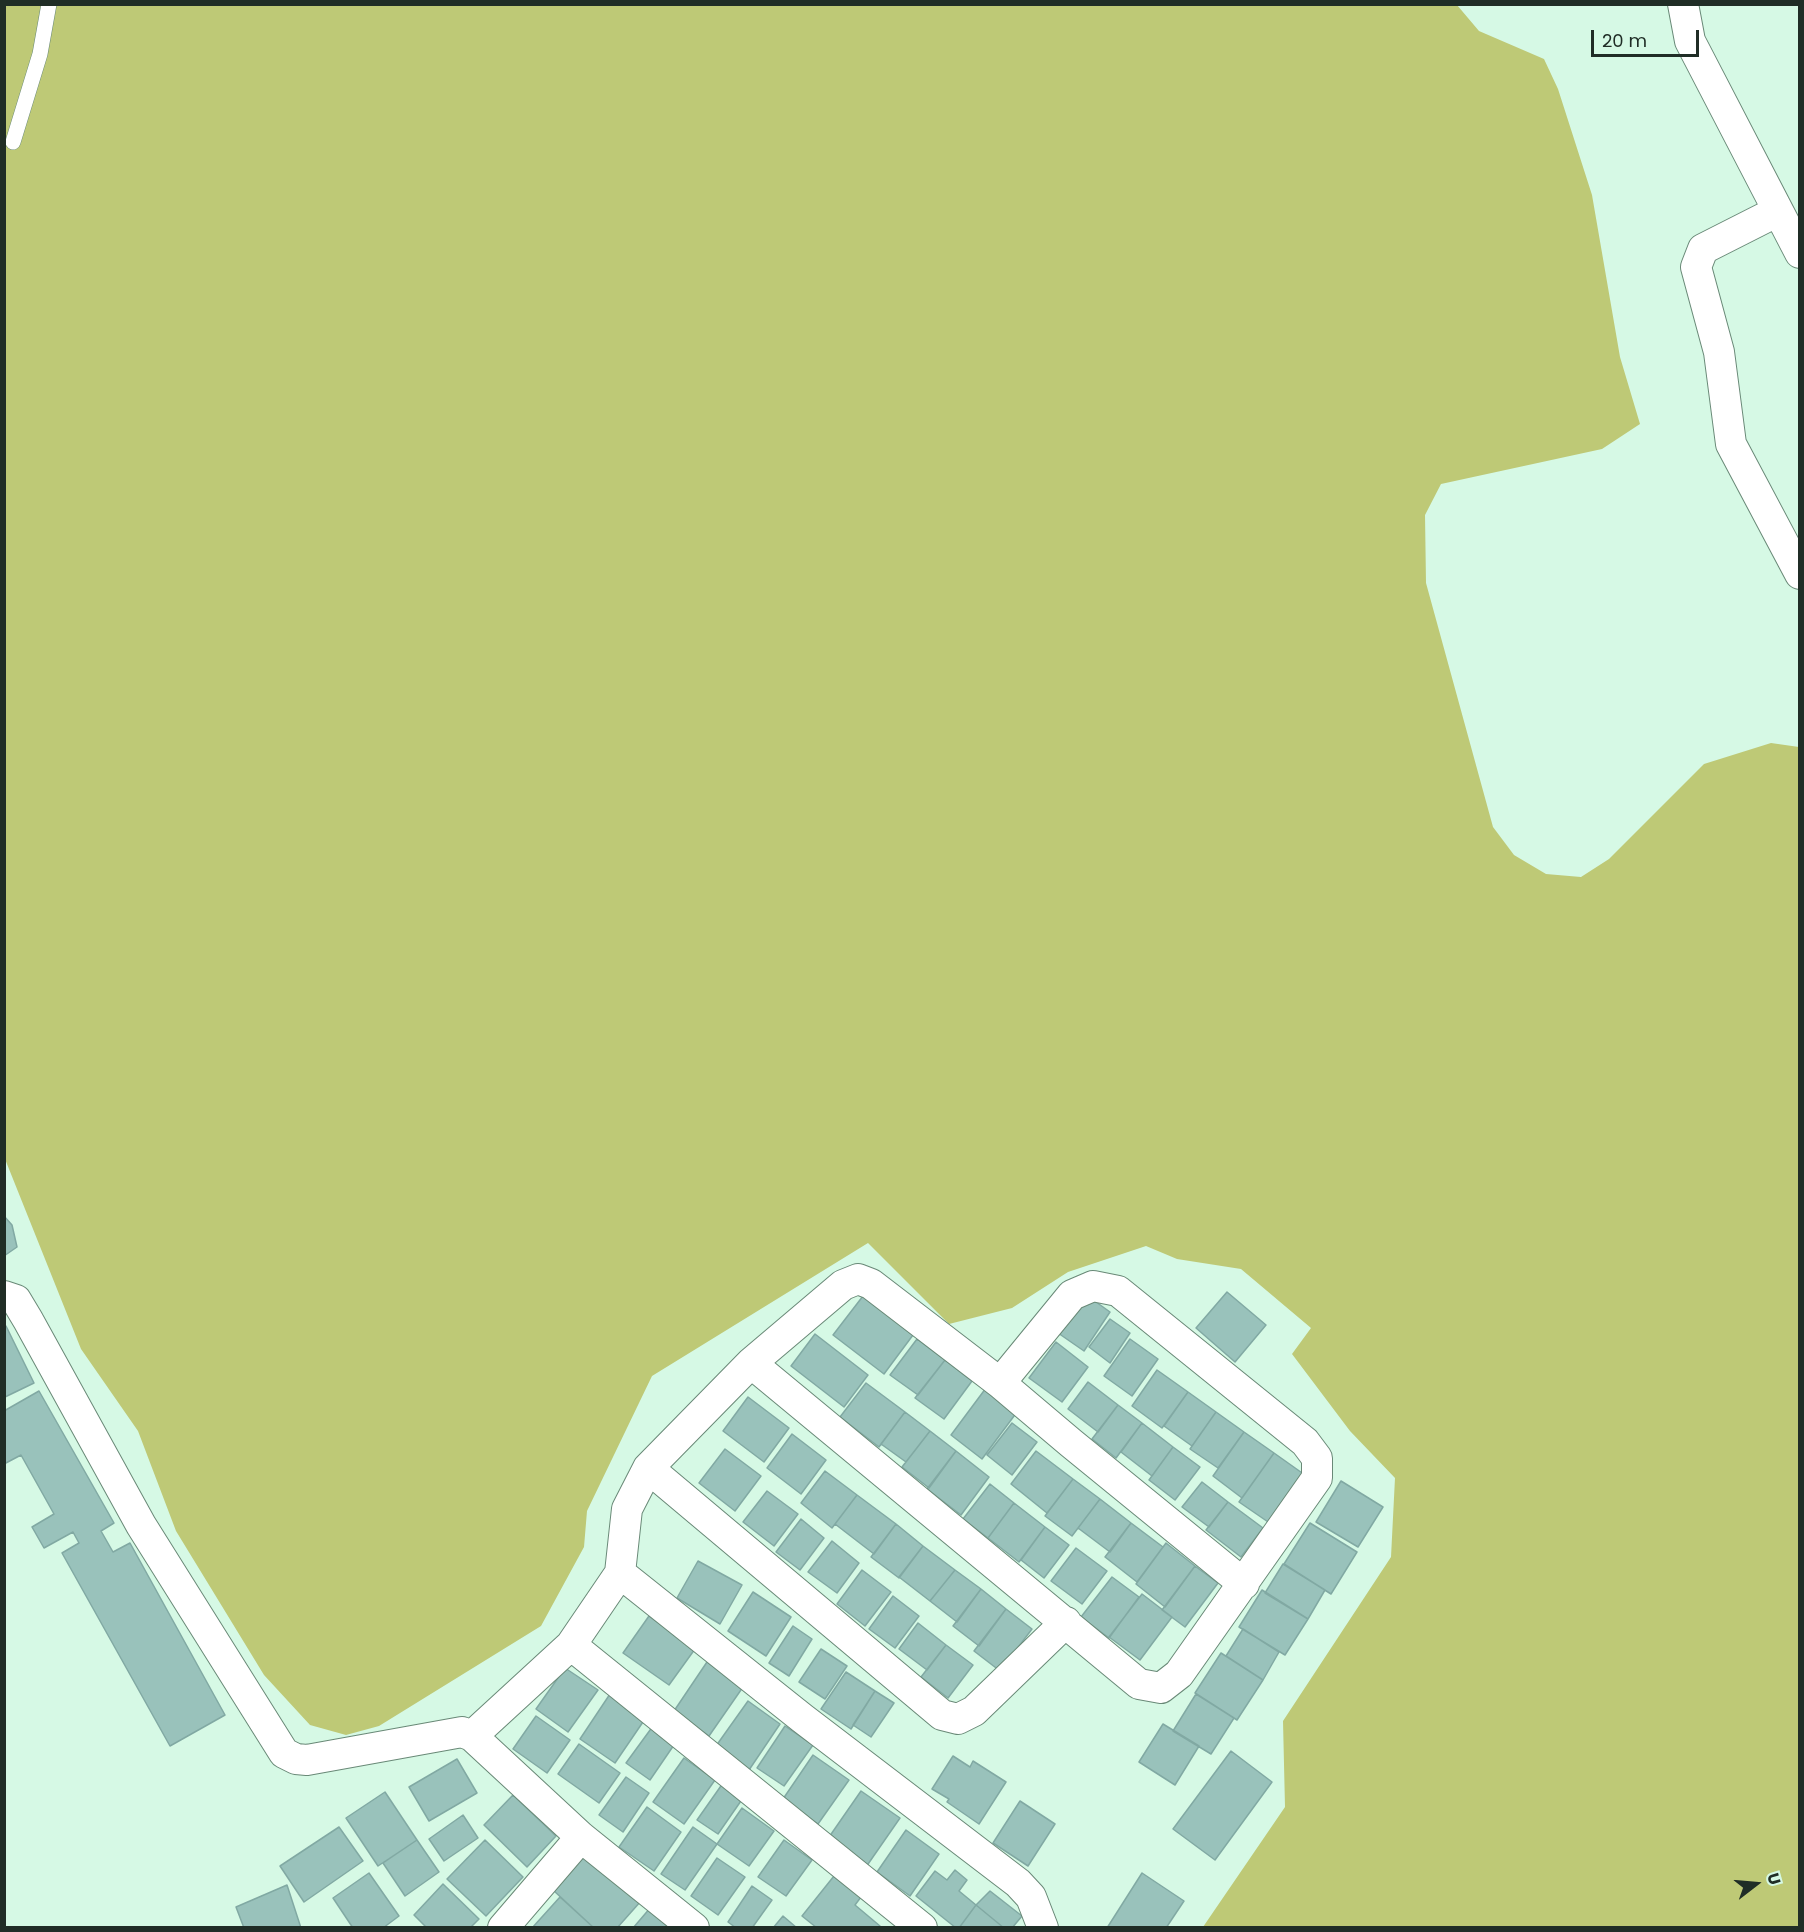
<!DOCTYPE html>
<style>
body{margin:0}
#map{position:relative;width:1804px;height:1932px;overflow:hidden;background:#d6f9e5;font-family:Poppins,sans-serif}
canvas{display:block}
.frame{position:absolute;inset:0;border:6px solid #202d26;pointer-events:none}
.north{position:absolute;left:1726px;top:1854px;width:60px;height:60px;-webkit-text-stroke:4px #d6f9e5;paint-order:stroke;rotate:74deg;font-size:16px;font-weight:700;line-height:24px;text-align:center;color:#202d26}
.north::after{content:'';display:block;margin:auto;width:21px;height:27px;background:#202d26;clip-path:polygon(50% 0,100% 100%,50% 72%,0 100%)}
.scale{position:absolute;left:1591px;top:30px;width:108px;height:27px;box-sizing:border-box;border:3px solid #202d26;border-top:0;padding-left:8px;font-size:18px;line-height:21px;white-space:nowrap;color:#202d26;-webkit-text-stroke:4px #d6f9e5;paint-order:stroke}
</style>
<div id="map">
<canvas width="1804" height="1932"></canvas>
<div class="frame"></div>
<div class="north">U</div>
<div class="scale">20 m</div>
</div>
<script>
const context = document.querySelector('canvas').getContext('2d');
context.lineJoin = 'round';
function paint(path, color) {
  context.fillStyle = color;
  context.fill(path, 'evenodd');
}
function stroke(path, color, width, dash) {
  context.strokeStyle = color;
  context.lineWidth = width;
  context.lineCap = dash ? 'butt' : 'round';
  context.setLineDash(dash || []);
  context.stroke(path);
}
paint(new Path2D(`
 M5 5H1457L1479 31 1544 59 1558 89 1592 195 1620 357 1640 424 1602 449 1441 484 1425 515 1426 583 1493 827 1514 855 1546 874 1581 877 1609 859 1704 764 1771 743 1799 747V1927H1203L1285 1807 1283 1721 1391 1557 1395 1478 1350 1431 1292 1354 1311 1328 1241 1269 1177 1259 1146 1246 1068 1272 1012 1308 949 1324 868 1243 652 1376 587 1511 584 1547 541 1626 379 1726 346 1735 310 1725 264 1675 176 1531 138 1431 81 1349 5 1159Z`), '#bec976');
const building = new Path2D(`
 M4 1216 12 1225 17 1247 4 1256Z
 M1227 1292 1266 1325 1235 1362 1196 1328Z
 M1085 1294 1110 1312 1084 1351 1058 1333Z
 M863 1296 913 1335 884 1374 833 1335Z
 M1110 1319 1130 1333 1110 1363 1089 1347Z
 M6 1326 34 1383 5 1397 4 1327Z
 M815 1334 868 1375 844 1407 791 1366Z
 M917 1339 945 1360 918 1395 890 1375Z
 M1130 1339 1158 1359 1132 1396 1104 1376Z
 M1056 1342 1088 1367 1062 1402 1029 1378Z
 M945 1360 972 1381 944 1419 915 1398Z
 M1157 1370 1188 1392 1162 1428 1132 1406Z
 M1088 1382 1118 1405 1098 1432 1068 1409Z
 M866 1383 905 1412 879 1447 840 1417Z
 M986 1388 1017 1412 982 1459 951 1435Z
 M39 1391 114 1523 101 1531 113 1552 130 1543 225 1715 170 1746 62 1553 79 1543 73 1532 44 1548 32 1527 54 1514 21 1455 4 1464V1411Z
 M1188 1392 1216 1412 1192 1446 1164 1426Z
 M748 1397 789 1428 764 1462 723 1431Z
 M1118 1405 1142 1423 1116 1458 1092 1439Z
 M905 1412 930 1431 906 1462 881 1444Z
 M1216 1412 1244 1432 1218 1468 1190 1449Z
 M1012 1423 1037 1442 1012 1475 987 1455Z
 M1142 1423 1173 1447 1152 1476 1121 1452Z
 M930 1431 956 1451 929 1488 902 1467Z
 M1244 1432 1274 1453 1242 1498 1213 1476Z
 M792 1434 826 1460 801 1494 767 1468Z
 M1173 1447 1200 1467 1175 1500 1149 1480Z
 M725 1449 761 1476 735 1511 699 1483Z
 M956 1451 989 1477 961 1515 927 1489Z
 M1036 1451 1073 1479 1047 1513 1011 1484Z
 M1274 1453 1305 1475 1271 1524 1239 1502Z
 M825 1471 857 1495 832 1528 801 1503Z
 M1073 1479 1100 1499 1072 1536 1045 1516Z
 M1341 1481 1383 1507 1358 1547 1316 1522Z
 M1202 1482 1228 1502 1209 1527 1182 1507Z
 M990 1484 1014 1503 988 1538 963 1519Z
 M767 1491 798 1514 774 1546 743 1522Z
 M857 1495 896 1524 874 1554 835 1524Z
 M1100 1499 1131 1523 1110 1552 1078 1528Z
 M1228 1502 1263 1528 1241 1557 1206 1530Z
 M1014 1503 1045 1527 1019 1562 988 1538Z
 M801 1519 824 1538 800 1570 776 1552Z
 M1131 1523 1163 1547 1137 1582 1105 1557Z
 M1310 1523 1357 1552 1331 1594 1284 1564Z
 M896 1524 923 1546 899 1578 871 1557Z
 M1045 1527 1069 1545 1044 1578 1021 1560Z
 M832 1541 859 1563 837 1593 808 1572Z
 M1166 1543 1195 1566 1165 1607 1136 1584Z
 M923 1546 955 1570 930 1601 899 1577Z
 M1076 1548 1107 1571 1082 1604 1051 1581Z
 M698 1561 742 1585 720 1624 677 1598Z
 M1283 1564 1325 1590 1308 1619 1265 1593Z
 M1195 1566 1218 1583 1185 1627 1162 1610Z
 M862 1570 891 1592 865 1626 837 1604Z
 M955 1570 981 1589 957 1622 930 1601Z
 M1112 1577 1139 1597 1109 1638 1081 1617Z
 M981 1589 1006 1609 979 1646 953 1626Z
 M1262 1590 1308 1619 1285 1655 1239 1627Z
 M753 1592 791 1617 766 1656 728 1631Z
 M1142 1594 1172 1617 1140 1660 1109 1637Z
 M893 1596 919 1616 895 1648 869 1629Z
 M1006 1609 1032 1629 1000 1671 974 1651Z
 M649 1616 695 1649 669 1685 623 1653Z
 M918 1623 946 1645 927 1670 899 1649Z
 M793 1626 812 1639 789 1676 769 1663Z
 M1243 1629 1279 1652 1263 1680 1226 1656Z
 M946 1645 973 1665 948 1698 921 1677Z
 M821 1649 847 1666 825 1699 799 1682Z
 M1221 1653 1263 1680 1237 1720 1195 1693Z
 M707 1662 743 1687 709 1736 674 1711Z
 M565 1668 598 1690 568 1732 536 1709Z
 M846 1672 875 1691 851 1729 821 1709Z
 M875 1691 894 1703 871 1737 853 1725Z
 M610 1694 645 1719 615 1763 580 1739Z
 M1196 1694 1234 1718 1211 1754 1173 1731Z
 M748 1701 780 1724 749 1770 716 1746Z
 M536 1716 570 1740 547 1773 513 1749Z
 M1163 1724 1199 1746 1175 1785 1139 1762Z
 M653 1726 676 1742 650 1780 626 1763Z
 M785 1726 813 1745 784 1786 757 1768Z
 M579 1744 620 1773 599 1803 558 1774Z
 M1231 1751 1272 1782 1215 1860 1173 1829Z
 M813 1755 849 1780 818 1824 783 1799Z
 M953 1756 970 1767 973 1761 1006 1782 979 1824 947 1802 949 1799 932 1789Z
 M684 1758 715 1780 684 1824 653 1802Z
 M457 1759 477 1793 429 1821 409 1787Z
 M626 1777 649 1793 623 1832 599 1815Z
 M723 1783 743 1798 718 1834 697 1820Z
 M861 1791 900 1818 866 1867 827 1840Z
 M385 1792 417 1840 378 1866 346 1818Z
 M513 1795 556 1836 527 1867 484 1825Z
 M1020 1801 1055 1824 1028 1866 993 1843Z
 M647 1807 681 1832 654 1871 619 1847Z
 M742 1808 774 1831 749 1866 717 1844Z
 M463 1815 478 1838 444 1861 429 1839Z
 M339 1827 363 1861 304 1902 280 1866Z
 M693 1827 717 1844 685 1890 661 1874Z
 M906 1830 939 1854 910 1896 877 1872Z
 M417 1840 439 1872 405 1896 383 1863Z
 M485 1840 523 1877 486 1916 447 1879Z
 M784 1840 812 1860 786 1896 758 1877Z
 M587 1852 641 1901 617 1928H594L553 1890Z
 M717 1858 745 1877 718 1915 691 1896Z
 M955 1870 967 1880 959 1891 976 1905 959 1928H956L916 1896 935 1871 947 1880Z
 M369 1873 399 1916 383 1928H353L333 1898Z
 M1142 1873 1184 1901 1166 1928H1107Z
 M834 1876 861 1897 855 1905 880 1926 879 1928H817L802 1916Z
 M443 1884 479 1919 470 1928H427L414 1915Z
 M287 1885 301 1928H244L236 1907Z
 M752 1886 772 1900 752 1928H736L728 1922Z
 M990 1891 1022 1916 1012 1928H1004L976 1905Z
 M560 1897 594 1928H532Z
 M976 1905 1004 1928H959Z
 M651 1907 673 1928H633Z
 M783 1916 797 1928H773Z`);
paint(building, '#99c2bb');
stroke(building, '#81a9a3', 1.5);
const service = new Path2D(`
 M13 142 40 54 49 4`);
const minor = new Path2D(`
 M1683 4 1690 41 1800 253
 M1778 211 1703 249 1696 267 1719 352 1731 444 1800 574
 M4 1296 16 1300 28 1320 141 1525 284 1753 296 1759 307 1760 462 1732 472 1736 581 1837 694 1928
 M751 1363 1139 1684 1161 1688 1179 1674 1317 1478V1458L1305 1442 1118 1291 1093 1286 1072 1295 1000 1383
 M648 1468 942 1715 958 1719 974 1711 1066 1622
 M620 1573 802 1718 1018 1883 1031 1897 1043 1928
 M571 1645 922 1928
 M472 1736 571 1645 620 1573 627 1509 648 1468 751 1363 843 1285 858 1279 871 1284 1000 1383 1071 1443 1244 1584
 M503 1928 581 1837`);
stroke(service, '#698977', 16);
stroke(minor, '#698977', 32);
stroke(service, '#fff', 15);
stroke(minor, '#fff', 30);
</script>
